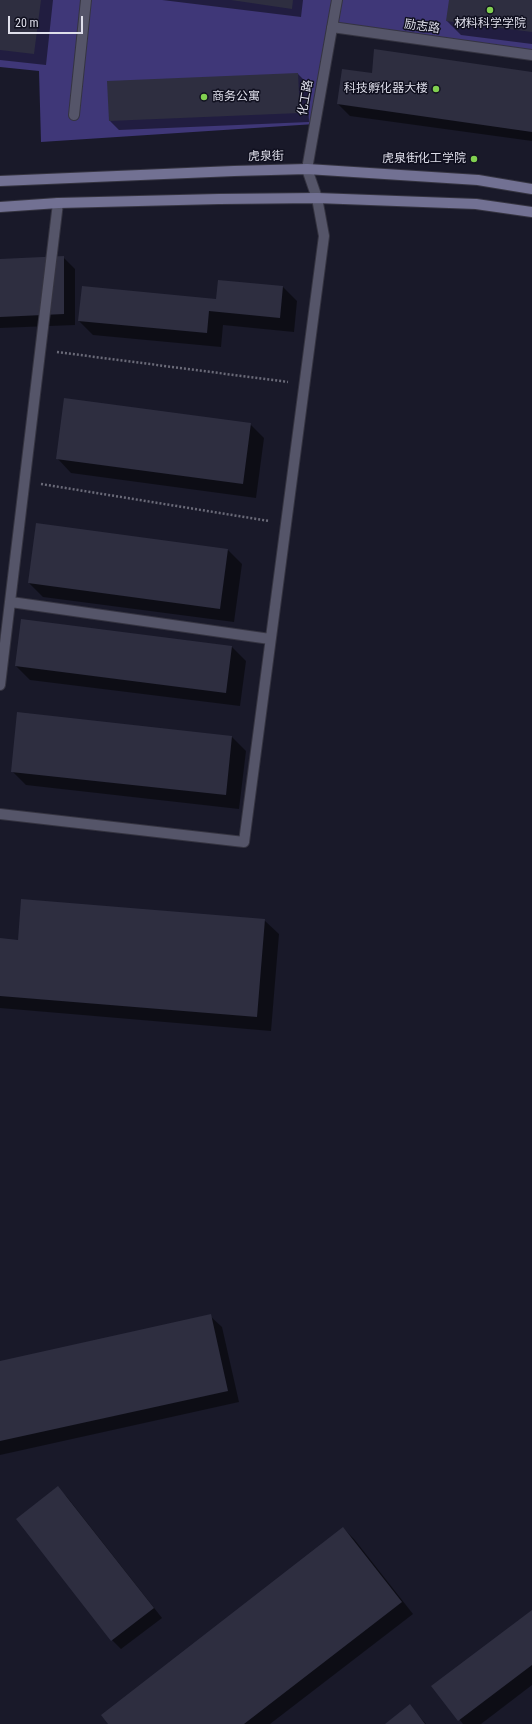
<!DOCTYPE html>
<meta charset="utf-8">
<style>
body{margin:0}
#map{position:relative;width:532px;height:1724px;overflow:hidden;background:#191929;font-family:"Roboto Condensed",sans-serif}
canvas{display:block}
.scale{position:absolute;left:8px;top:16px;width:75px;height:18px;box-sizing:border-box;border:2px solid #dfdfeb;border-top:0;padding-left:5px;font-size:12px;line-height:14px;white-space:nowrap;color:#dfdfeb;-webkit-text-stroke:3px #10101f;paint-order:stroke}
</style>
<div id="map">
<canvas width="532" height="1724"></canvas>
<div class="scale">20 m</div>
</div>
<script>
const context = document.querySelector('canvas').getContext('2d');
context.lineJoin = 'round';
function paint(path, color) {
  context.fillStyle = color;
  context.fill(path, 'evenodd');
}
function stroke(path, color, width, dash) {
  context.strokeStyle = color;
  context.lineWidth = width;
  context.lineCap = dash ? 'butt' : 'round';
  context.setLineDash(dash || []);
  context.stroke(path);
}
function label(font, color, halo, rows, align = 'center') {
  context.font = font + ' "Roboto Condensed","Noto Sans SC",sans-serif';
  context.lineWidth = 3;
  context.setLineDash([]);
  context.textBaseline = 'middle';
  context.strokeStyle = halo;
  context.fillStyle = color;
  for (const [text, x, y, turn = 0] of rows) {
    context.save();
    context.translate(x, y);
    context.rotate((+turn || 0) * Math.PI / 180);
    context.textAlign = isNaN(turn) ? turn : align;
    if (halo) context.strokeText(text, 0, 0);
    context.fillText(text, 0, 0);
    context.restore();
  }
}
paint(new Path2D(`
 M0 0H532V55L332 27 315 124 41 142 39 71 0 67Z`), '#3f3778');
paint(new Path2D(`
 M0 0H53L46 65 0 60Z
 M162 0H303L301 17Z
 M450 0H532V44L461 35 447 21Z
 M532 73V141L350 116 338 104 373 74Z
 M298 74 307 83 309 122 119 130 110 121 108 82Z
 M63 257 75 269V325L0 328V260Z
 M283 287 297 301 294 332 223 325 221 347 93 335 79 321 217 300Z
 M250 424 264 438 256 498 71 473 57 458Z
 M37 524 228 550 242 564 234 622 43 597 29 583Z
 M232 647 246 661 240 706 30 680 16 666Z
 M232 737 246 751 239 809 26 785 12 771Z
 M264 920 279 934 271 1031 0 1008V939L19 941Z
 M210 1316 222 1327 239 1402 0 1455V1362Z
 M58 1488 67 1497 162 1618 121 1649 112 1640Z
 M343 1528 354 1539 413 1614 270 1724H109Z
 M532 1611V1685L481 1724H463L433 1686Z
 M410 1706 426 1724H386Z`), '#0007');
paint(new Path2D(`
 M0 0H41L34 54 0 50Z
 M231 0H293L292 9Z
 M449 0H532V32L446 21Z
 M374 49 532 72V132L337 104 342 69 372 73Z
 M298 73 300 113 109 121 107 81Z
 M64 256V314L0 317V259Z
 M218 280 283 286 280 318 209 311 207 333 78 321 82 286 216 299Z
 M64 398 251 423 243 484 56 459Z
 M36 523 228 549 220 609 28 583Z
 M21 619 232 646 226 693 15 666Z
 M17 712 232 736 226 795 11 772Z
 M21 899 265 919 257 1017 0 996V938L18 940Z
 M211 1314 228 1391 0 1441V1361Z
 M58 1486 154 1608 111 1641 16 1519Z
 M343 1527 402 1602 244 1724H108L101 1715Z
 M532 1610V1665L458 1721 431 1686Z
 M410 1704 425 1724H385Z`), '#2e2e40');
const minor = new Path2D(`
 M332 27 532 55
 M74 115 86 0
 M11 602 270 639
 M0 685 58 203
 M0 814 244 842 324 236 317 198 307 169 337 0`);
const secondary = new Path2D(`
 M0 181 234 171 307 169 478 180 532 189
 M0 207 58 203 219 199 317 198 476 204 532 212`);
stroke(minor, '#353441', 12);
stroke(secondary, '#353441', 12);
stroke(new Path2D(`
 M57 352 288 382
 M41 484 269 521`), '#6a6a78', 2.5, [2, 2]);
stroke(minor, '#555569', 10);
stroke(secondary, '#727193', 10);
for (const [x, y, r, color] of [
 [490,10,4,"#81d050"],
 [436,89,4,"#81d050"],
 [204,97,4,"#81d050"],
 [474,159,4,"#81d050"]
]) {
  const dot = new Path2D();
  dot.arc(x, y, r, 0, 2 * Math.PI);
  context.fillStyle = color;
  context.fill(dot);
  stroke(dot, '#10101f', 1.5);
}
label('12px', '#dfdfeb', '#10101f', [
 ["材料科学学院",490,24,"center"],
 ["科技孵化器大楼",428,89],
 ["商务公寓",212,97,"left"],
 ["虎泉街化工学院",466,159]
], 'right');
label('12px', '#dfdfeb', '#10101f', [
 ["励志路",422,27,8],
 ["化工路",306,98,-80],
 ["虎泉街",266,157,-1]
]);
</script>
